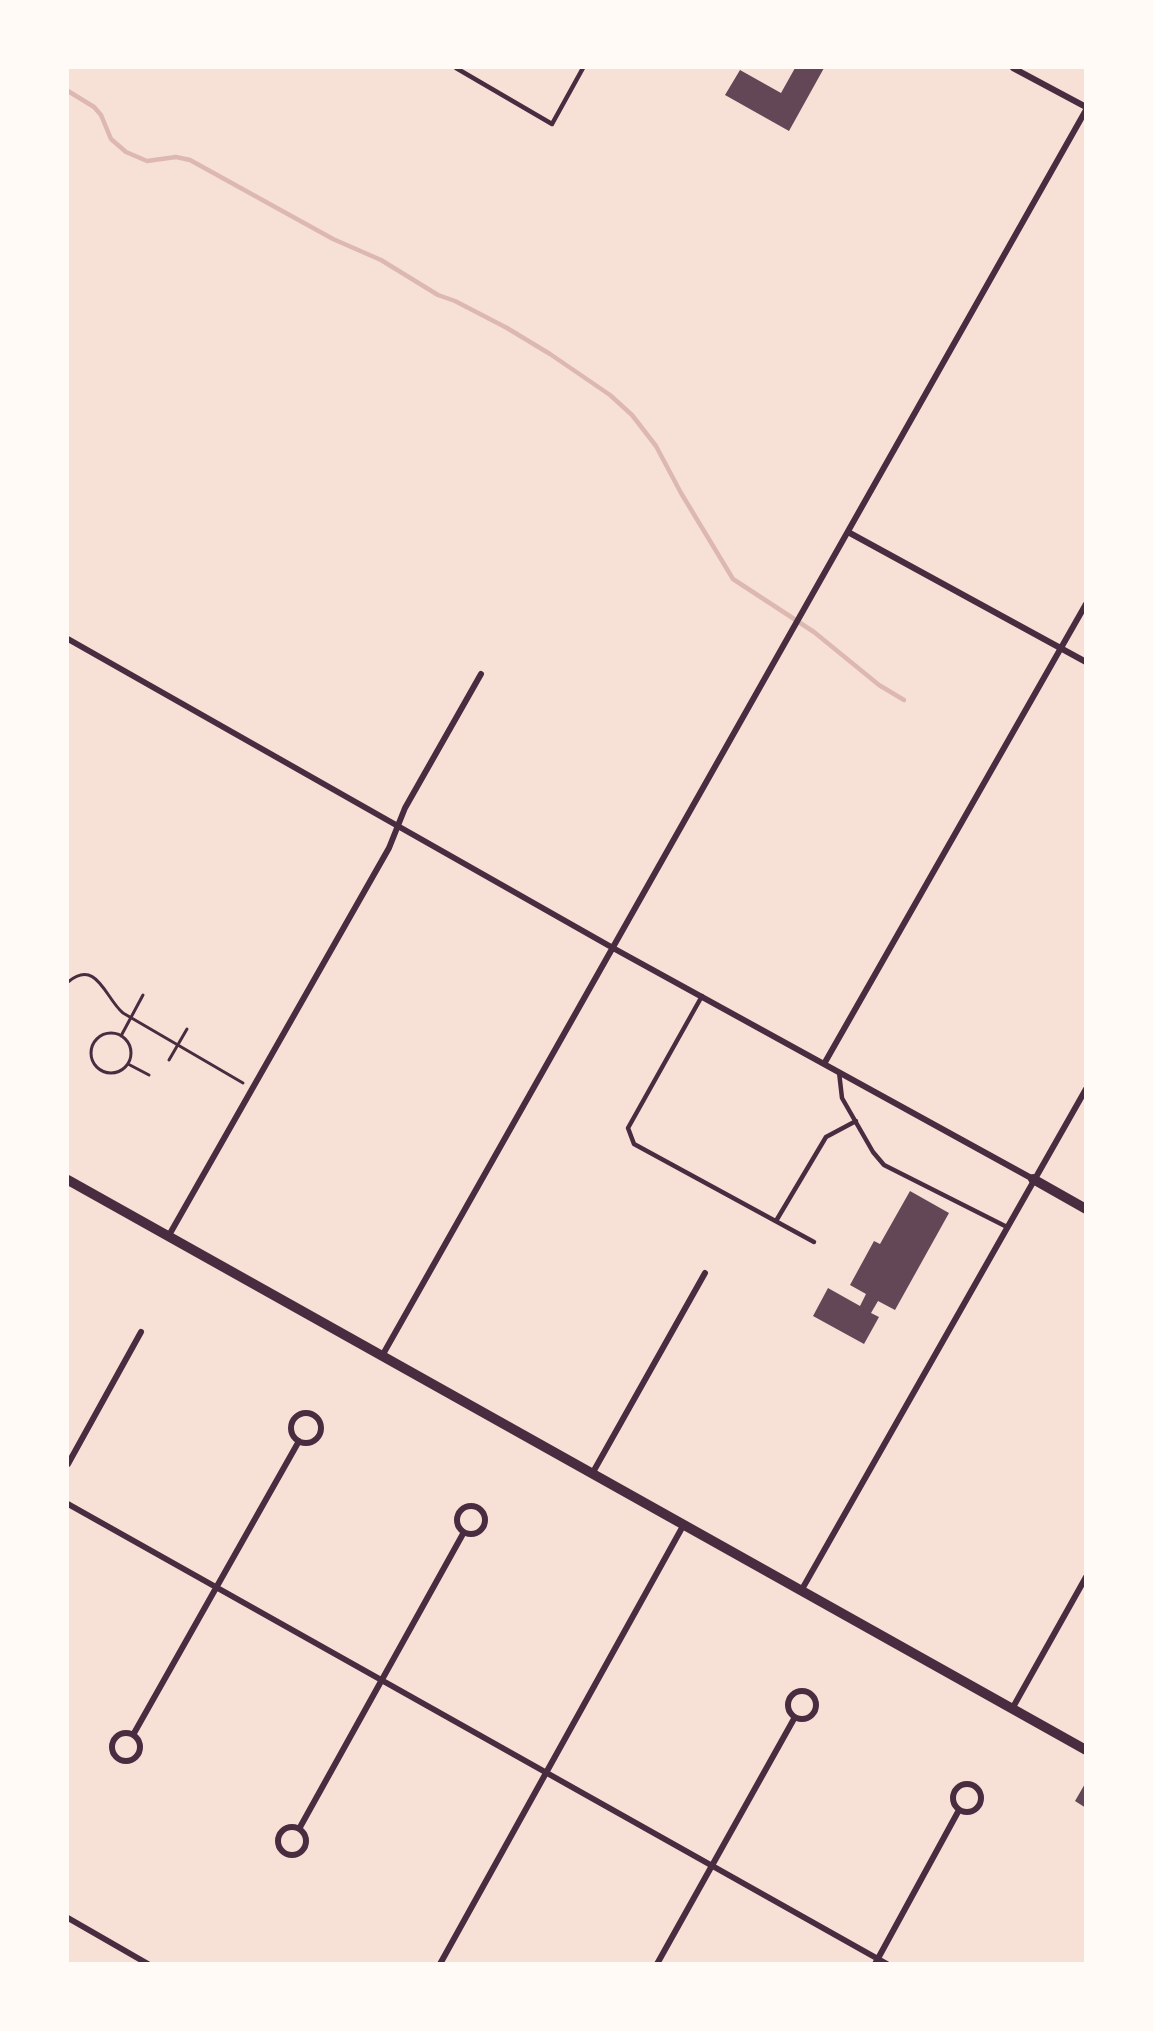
<!DOCTYPE html>
<style>
body{margin:0}
#map{position:relative;width:1153px;height:2031px;overflow:hidden;background:#f7e1d7;font-family:"PT Sans Narrow",sans-serif}
canvas{display:block}
.frame{position:absolute;inset:0;border:69px solid #fffaf5;pointer-events:none}
</style>
<div id="map">
<canvas width="1153" height="2031"></canvas>
<div class="frame"></div>
</div>
<script>
const context = document.querySelector('canvas').getContext('2d');
context.lineJoin = 'round';
function stroke(path, color, width, dash) {
  context.strokeStyle = color;
  context.lineWidth = width;
  context.lineCap = dash ? 'butt' : 'round';
  context.setLineDash(dash || []);
  context.stroke(path);
}
function paint(path, color) {
  context.fillStyle = color;
  context.fill(path, 'evenodd');
}
stroke(new Path2D(`
 M68 91 94 107 101 115 111 139 126 152 147 161 176 157 190 160 333 239 381 260 438 295 455 301 507 328 550 354 610 395 632 415 656 446 681 493 733 579 814 632 879 685 904 700`), '#dcb8b0', 4.5);
paint(new Path2D(`
 M795 68H824L789 131 725 95 740 70 781 93Z
 M910 1191 949 1213 895 1310 878 1301 871 1313 879 1317 864 1344 813 1316 828 1288 860 1306 866 1294 850 1285 874 1241 880 1244Z
 M1086 1782V1808L1075 1801Z`), '#644757');
stroke(new Path2D(`
 M68 982C97 958 105 998 123 1013L243 1083
 M91 1053a20 20 0 1 1 40 0a20 20 0 1 1-40 0Z
 M121 1036 143 995
 M169 1060 187 1029
 M128 1064 149 1075`), '#4a2c40', 3);
stroke(new Path2D(`
 M456 68 552 124 583 68
 M702 996 628 1128 634 1144 814 1242
 M839 1072 842 1098 873 1152 884 1165 1007 1227
 M776 1221 826 1137 856 1121`), '#4a2c40', 4.5);
stroke(new Path2D(`
 M1013 68 1086 107
 M848 532 1086 662
 M68 639 613 948 1033 1179
 M824 1064 1086 604
 M168 1237 389 848 405 808 481 674
 M382 1356 1086 110
 M291 1428a15 15 0 1 1 30 0a15 15 0 1 1-30 0Z
 M68 1464 141 1332
 M592 1474 705 1273
 M68 1504 887 1964
 M457 1520a14 14 0 1 1 28 0a14 14 0 1 1-28 0Z
 M801 1591 1086 1089
 M788 1705a14 14 0 1 1 28 0a14 14 0 1 1-28 0Z
 M1012 1709 1086 1577
 M112 1747a14 14 0 1 1 28 0a14 14 0 1 1-28 0Z
 M133 1735 299 1441
 M953 1798a14 14 0 1 1 28 0a14 14 0 1 1-28 0Z
 M278 1841a14 14 0 1 1 28 0a14 14 0 1 1-28 0Z
 M299 1829 464 1532
 M68 1918 148 1964
 M440 1964 683 1526
 M657 1964 795 1717
 M875 1964 959 1810`), '#4a2c40', 6);
stroke(new Path2D(`
 M1033 1179 1086 1209
 M68 1180 1086 1750`), '#4a2c40', 10);
</script>
